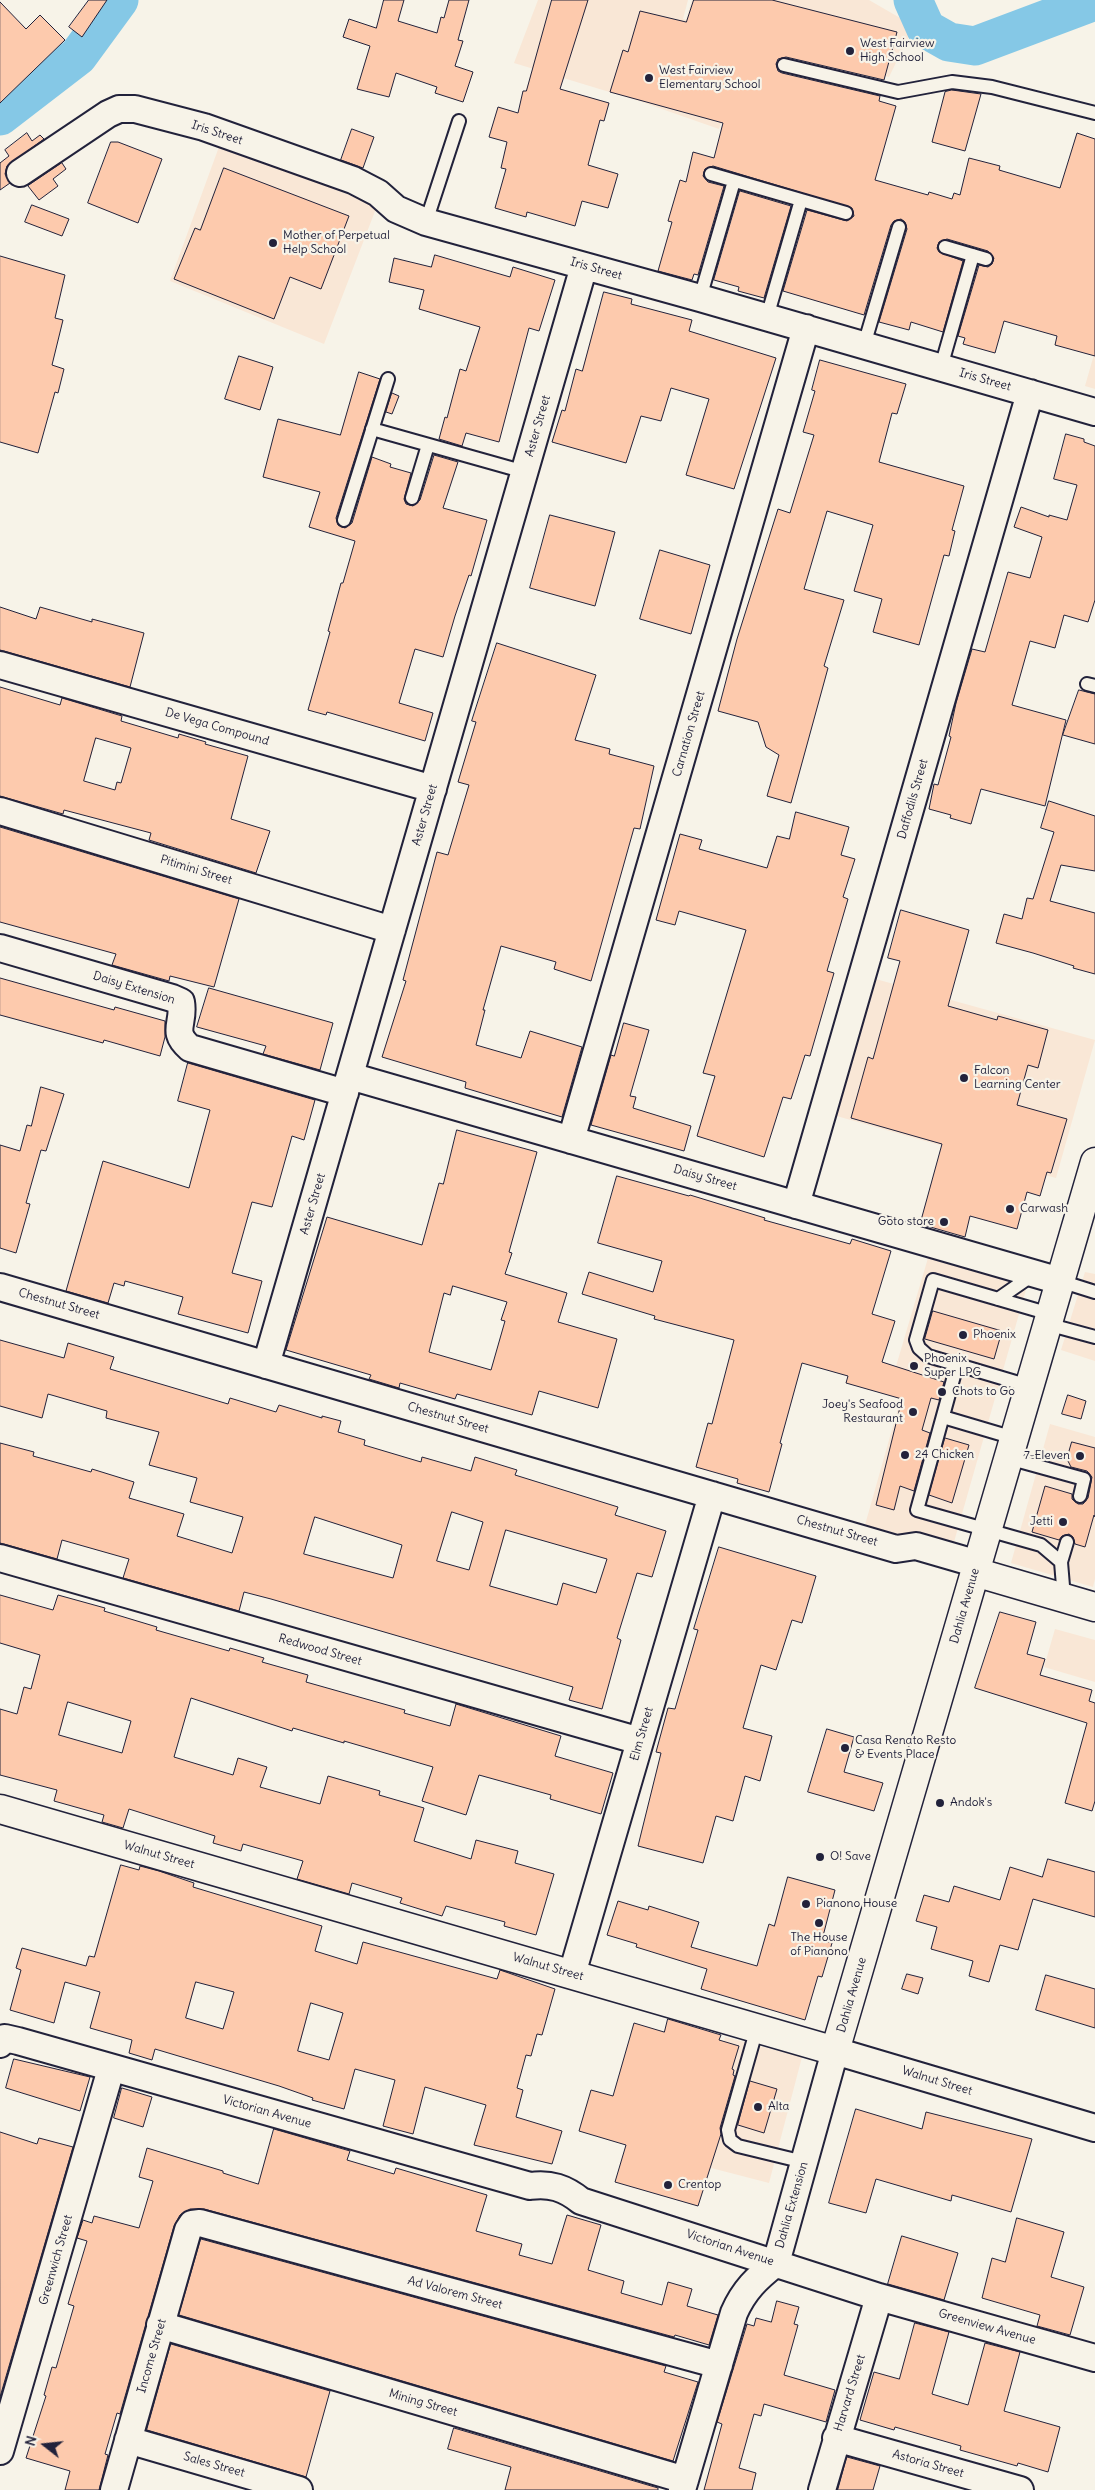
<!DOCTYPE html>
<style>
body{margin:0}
#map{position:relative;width:1095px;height:2490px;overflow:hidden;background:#f7f3e8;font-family:Delius,sans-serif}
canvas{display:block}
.north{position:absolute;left:20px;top:2420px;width:50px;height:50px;-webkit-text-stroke:4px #f7f3e8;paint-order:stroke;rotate:286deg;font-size:14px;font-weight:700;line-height:20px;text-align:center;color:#22223b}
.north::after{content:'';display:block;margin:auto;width:18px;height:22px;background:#22223b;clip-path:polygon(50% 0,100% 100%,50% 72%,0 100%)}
</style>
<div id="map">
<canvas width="1095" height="2490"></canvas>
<div class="north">N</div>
</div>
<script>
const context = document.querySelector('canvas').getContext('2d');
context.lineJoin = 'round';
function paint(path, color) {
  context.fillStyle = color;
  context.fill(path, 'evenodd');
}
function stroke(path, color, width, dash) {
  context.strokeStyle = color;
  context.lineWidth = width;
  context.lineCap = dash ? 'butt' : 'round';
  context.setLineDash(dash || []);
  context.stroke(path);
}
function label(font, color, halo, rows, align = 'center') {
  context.font = font + ' Delius,sans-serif';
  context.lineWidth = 4.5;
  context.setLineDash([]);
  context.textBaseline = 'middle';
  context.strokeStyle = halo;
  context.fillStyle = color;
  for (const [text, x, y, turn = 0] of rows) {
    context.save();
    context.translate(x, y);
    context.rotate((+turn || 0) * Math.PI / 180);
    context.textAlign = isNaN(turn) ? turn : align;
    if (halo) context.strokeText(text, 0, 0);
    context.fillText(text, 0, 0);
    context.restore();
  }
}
paint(new Path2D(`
 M538 0H688L683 19 686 20 692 0H869L914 26 889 77 750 38 719 129 639 101 514 63Z
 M220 144 377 206 324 344 170 281Z
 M1095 351V389L1085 386Z
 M872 978 1095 1040 1056 1178 833 1115Z
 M928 1258 1027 1286 952 1549 865 1525 902 1394 889 1390Z
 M1085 1272 1095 1274V1361L1061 1350Z
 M1050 1424 1095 1437V1579L1093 1587 1011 1563Z
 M1055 1629 1095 1640V1682L1044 1667Z
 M725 2037 802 2057 769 2183 692 2163Z`), '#f9e7d6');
stroke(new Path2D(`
 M913 0 926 29 949 42 975 46 1095 1
 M0 116 78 56 119 0`), '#85c8e6', 39);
const building = new Path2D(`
 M89 0H107L82 37 69 27Z
 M384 0H404L398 21 437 33 441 17 444 18 449 0H469L458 40 463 41 455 66 473 72 463 102 435 93 437 87 396 73 389 97 357 89 370 46 343 37 349 19 376 28Z
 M552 0H588L560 89 609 103 604 121 600 120 588 165 618 174 608 208 582 201 575 226 527 212 526 217 495 208 506 169 501 168 507 142 489 137 498 107 518 113 523 91H526Z
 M694 0H772L897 32 884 80 786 57 778 59 776 64 778 71 782 73 880 96 879 101 896 106 875 180 928 195 929 192 952 199 954 193 960 195 969 158 1000 166 999 170 1060 188 1077 133 1095 139V356L1055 345 1057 336 1004 321 995 353 963 344 965 338 958 336 979 265 988 267 992 264 994 258 988 251 947 239 939 242 937 248 939 252 963 261 943 332 911 322 909 330 879 322 907 229 905 222 901 219 894 221 891 225 864 315 783 291 807 210 847 221 854 216 852 208 713 166 705 169 703 176 708 182 724 186 698 275 694 274 692 280 658 271 672 222 668 221 680 180 686 182 693 152 714 158 723 123 610 92 623 50 628 52 640 11 686 22Z
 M0 2 26 29 40 15 65 40 0 103Z
 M952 90 981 94 965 151 932 142 945 92Z
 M352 129 374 137 363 168 341 160Z
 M27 133 32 141 40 135 44 139 7 166 5 174 10 183 0 190V163L9 156 5 150Z
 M111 142H118L162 159 138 223 88 203Z
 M62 163 66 169 53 179 58 186 39 200 28 186Z
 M224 168 349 216 321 289 290 277 274 319 174 279 195 228 200 230Z
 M740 191 791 206 764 298 738 291 739 287 714 280Z
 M32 205 69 219 62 236 25 222Z
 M435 255 510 277 513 267 555 280 539 331 529 328 499 442 466 433 462 446 439 439 445 417 447 418 460 369 466 371 480 327 419 309 424 290 389 282 394 258 431 267Z
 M0 256 65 275 55 318 63 320 52 365 64 369 58 393 55 392 38 453 0 442Z
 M604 292 632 299 631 304 692 320 689 331 776 358 734 489 686 475 709 399 671 388 661 421 641 416 626 463 552 442 562 410 565 411 576 369 582 371Z
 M239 356 273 367 260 410 225 399Z
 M820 360 906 384 897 414 892 413 879 462 964 486 952 530 955 531 949 556 944 555 919 645 873 632 882 599 854 591 873 525 827 511 804 589 844 600 824 666 828 668 791 803 767 796 779 755 766 747 758 722 718 711 737 639 778 509 790 513 814 435 803 432 815 391 812 390Z
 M359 372 380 379 336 518 338 525 345 528 352 523 372 457 391 464 390 467 411 473 404 499 406 504 413 506 420 500 434 455 458 462 443 508 487 520 471 576 469 575 455 616 443 657 415 649 399 703 433 713 425 741 327 712 326 715 308 710 330 632 328 631 341 583H343L355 541 309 527 320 492 263 477 278 419 340 435Z
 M392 393 399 396 392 414 386 412Z
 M1066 434 1084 439V442L1095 446V600L1088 622 1064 615 1055 648 1030 641 1012 705 1066 720 1045 806 981 789 971 824 950 818 951 815 929 809 934 784 938 785 951 737 949 736 956 703 972 649 985 652 1008 572 1030 578 1042 537 1014 527 1021 507 1049 517V515L1067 520 1077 485 1054 479Z
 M550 515 615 532 595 606 530 588Z
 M660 550 710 565 691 634 640 619Z
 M0 607 36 619 40 607 92 622V619L144 633 130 687 0 650Z
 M497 643 596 675 575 740 610 749 609 754 654 766 640 829 634 828 591 981 554 969 556 962 501 946 483 1010H485L476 1045 521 1058 530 1031 582 1047 562 1117 465 1088 466 1082 382 1057 406 981 403 980 437 852 448 855 469 785 458 782 476 722 472 721Z
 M0 687 60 705 62 698 122 716 121 721 178 738 179 734 206 742 205 744 248 756 231 819 270 831 256 873 149 840 151 833 64 810 63 814 0 796ZM96 738 131 748 121 783 117 782 115 790 84 781Z
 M1079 690 1095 694V744L1063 735Z
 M1049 801 1095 816V871L1061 865 1050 901 1095 913V974L1073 968 1074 966 1033 953 996 943 1004 914 1022 919 1027 898 1033 899 1054 832 1041 828Z
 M796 812 849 827 841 855 855 859 843 897 848 899 827 971 834 973 810 1056 805 1055 791 1099 783 1097 764 1157 697 1136 715 1076 703 1073 746 930 679 911 675 925 656 920 680 834 702 840 699 849 767 868 777 836 789 839Z
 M0 827 239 899 214 987 170 976 169 981 112 965 116 954 0 922Z
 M901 910 969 930 948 1006 997 1020 998 1016 1048 1030 1038 1068 1028 1065 1017 1105 1067 1119 1051 1173 1047 1172 1040 1196 1027 1192 1017 1229 970 1216 965 1237 920 1224 942 1144 851 1118 868 1057 873 1059 900 961 888 958Z
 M0 978 114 1010 115 1007 165 1021V1037L160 1056 104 1040 103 1043 0 1015Z
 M209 988 333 1023 320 1070 263 1054 266 1046 197 1027Z
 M624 1023 649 1030 630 1096 636 1097 633 1108 691 1126 684 1151 591 1125 611 1055 614 1056Z
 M188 1063 315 1100 304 1140 292 1136 272 1207 252 1202 232 1273 262 1281 248 1333 178 1314 183 1297 125 1281 124 1286 114 1283 108 1303 66 1291 103 1161 189 1188 210 1110 178 1101Z
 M41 1087 64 1094 46 1151 41 1150 26 1203 30 1204 16 1253 0 1248V1145L20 1151 27 1125 31 1126Z
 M457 1130 537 1152 509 1252 512 1253 505 1274 567 1293 558 1322 617 1339 598 1408 539 1391 532 1415 457 1394 455 1399 400 1383 399 1388 369 1379 371 1375 286 1350 327 1217 422 1245 439 1183 443 1184ZM453 1286 507 1302 501 1320 505 1321 491 1370 429 1352 444 1293 450 1295Z
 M617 1176 689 1196 690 1195 765 1218 764 1220 850 1244 852 1239 891 1251 872 1314 895 1321 882 1362 944 1382 939 1400 931 1398 922 1430 930 1433 914 1491 900 1486 894 1510 876 1505 902 1399 846 1383 848 1376 802 1363 780 1443 782 1444 769 1492 737 1483 738 1479 696 1467 708 1423 712 1424 734 1340 654 1319 655 1316 582 1294 589 1272 653 1292 662 1261 598 1243Z
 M933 1311 1002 1331 994 1359 925 1339Z
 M0 1340 64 1358 68 1343 114 1357 110 1369 228 1404 230 1398 276 1412 279 1405 322 1418V1416L341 1421 338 1432 365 1440 364 1445 421 1462 422 1457 471 1471 475 1457 517 1470 515 1475 618 1507 615 1515 666 1531 652 1577 637 1573 617 1638 621 1640 602 1709 569 1700 573 1687 271 1599 244 1592 239 1611 123 1578 129 1559 62 1540 57 1559 0 1543V1443L34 1452 33 1456 91 1472 92 1469 134 1482 129 1498 184 1514 177 1536 232 1553 243 1517 190 1502 197 1478 149 1465 159 1432 106 1418 107 1411 48 1394 42 1418 0 1406ZM452 1512 483 1522 469 1570 437 1561ZM315 1517 402 1545 393 1578 304 1554ZM506 1530 607 1559 596 1593 563 1583 557 1605 490 1586Z
 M1068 1395 1086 1401 1081 1419 1062 1414Z
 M945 1438 969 1445 952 1503 929 1495Z
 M1072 1442 1095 1448V1517L1094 1515 1085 1547 1075 1544 1073 1537 1069 1534 1062 1536 1059 1540 1032 1532 1045 1486 1072 1494V1499L1078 1504H1083L1088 1498 1092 1477 1087 1471 1071 1467 1067 1459Z
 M719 1547 816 1576 802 1623 792 1620 776 1670 761 1665 743 1728 772 1736 760 1781 745 1776 733 1821 716 1816 703 1863 638 1846 661 1753 656 1752 668 1708 675 1709 698 1630 694 1629Z
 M0 1595 53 1610 58 1595 105 1608 104 1611 157 1627 156 1630 229 1651 230 1648 264 1658 262 1662 308 1675 306 1682 405 1710 404 1713 450 1726 456 1704 561 1736 555 1756 613 1773 601 1814 550 1799 551 1795 479 1775 466 1815 422 1801 433 1767 344 1741V1743L293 1728 292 1731 191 1698 174 1757 233 1775 238 1758 267 1767 260 1787 320 1804 328 1776 380 1791 379 1795 424 1808 414 1841 471 1859 476 1840 518 1851 515 1863 554 1874 536 1935 504 1926 505 1922 446 1906 442 1916 400 1903 402 1898 352 1883 349 1894 297 1879 303 1861 243 1844 241 1851 213 1843 215 1836 129 1809 123 1828 102 1822 104 1815 54 1801 57 1790 0 1775V1709L17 1714 24 1687 31 1689 40 1655 0 1643ZM68 1702 131 1721 122 1753 59 1735Z
 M1000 1612 1036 1622 1027 1654 1045 1659 1040 1675 1092 1690 1089 1701 1095 1703V1801L1092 1811 1065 1803 1087 1723 975 1688Z
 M827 1729 854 1737 844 1772 883 1783 874 1811 808 1792Z
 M1048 1859 1095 1872V1917L1033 1899 1018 1950 1000 1945 989 1982 969 1976 973 1961 931 1949 937 1927 916 1921 924 1895 949 1902 954 1886 1000 1900 1010 1867 1042 1877Z
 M121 1865 139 1870 140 1866 159 1871 194 1883 193 1887 322 1926 315 1951 357 1964 363 1942 497 1979 500 1970 555 1989 542 2035 537 2034 531 2056 526 2055 517 2088 523 2090 516 2117 562 2131 552 2164 474 2145 486 2105 425 2087 413 2134 383 2126 395 2080 355 2069 344 2109 312 2100 313 2098 279 2086 155 2049 152 2060 129 2053 132 2040 90 2028 100 1992 65 1982 54 2023 10 2010 21 1970 16 1968 22 1948 86 1966 89 1956 94 1957ZM196 1982 234 1992 223 2029 186 2018ZM311 2003 343 2013 329 2060 298 2051Z
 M788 1877 835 1890 822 1940 832 1943 822 1977 818 1976 805 2020 701 1989 707 1969 636 1947 637 1944 607 1935 618 1901 648 1910 649 1906 699 1922 691 1947 757 1966 769 1924 774 1926Z
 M907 1974 923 1978 918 1994 902 1989Z
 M1046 1975 1095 1989V2028L1036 2010Z
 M668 2019 721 2035 719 2040 739 2046 732 2069 734 2070 733 2075 735 2076 720 2128 721 2134 698 2206 615 2182 626 2145 579 2131 591 2090 613 2096 634 2023 664 2032Z
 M14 2059 90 2077 80 2111 6 2088Z
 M750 2081 777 2089 764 2133 738 2125Z
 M122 2088 152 2097 143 2127 114 2118Z
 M856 2109 922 2129 926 2112 1032 2139 1011 2212 952 2195 951 2201 876 2179 866 2213 829 2203Z
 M274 2129 350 2151 347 2160 394 2174 396 2168 487 2195 476 2231 522 2244 519 2255 552 2264 567 2215 601 2225 588 2270 624 2281 621 2293 662 2305 668 2282 692 2289 687 2306 718 2315 709 2345 675 2335 674 2337 204 2209H190L180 2215 174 2226 120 2414 117 2413 105 2454 108 2455 99 2490H65L70 2471 26 2458 46 2396 44 2395 52 2367 56 2368 74 2306 68 2304 87 2241 77 2238 83 2220 92 2223 94 2216 139 2228 153 2181 139 2177 147 2148 223 2171V2173L258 2184Z
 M0 2132 37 2144 39 2138 73 2147 0 2397Z
 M1017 2218 1064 2232 1051 2277 1084 2287 1070 2335 1037 2326 1040 2315 982 2298 992 2258 1005 2262Z
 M902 2236 958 2253 944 2300 888 2284Z
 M201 2239 666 2366 664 2372 698 2382 673 2461 179 2315Z
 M777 2301 799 2307 794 2324 798 2325 784 2375 835 2390 826 2422 764 2404 761 2416 754 2414 739 2468 756 2473 752 2490H704L722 2424 717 2422 747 2324 754 2326 756 2318 771 2322Z
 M915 2323 949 2332 932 2394 968 2405 985 2343 1020 2352 1004 2411 1060 2427 1048 2472 1018 2463 1017 2466 960 2450 961 2446 895 2427 894 2430 860 2420 874 2372 899 2379Z
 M171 2344 330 2391 306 2477 147 2430Z
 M454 2428 658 2488V2490H505L511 2467 448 2449Z
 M847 2457 880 2466 873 2490H838Z`);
paint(building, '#fdcaad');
stroke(building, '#22223b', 1);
const lane = new Path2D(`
 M784 65 898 92 952 82 992 87 1095 113
 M711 174 846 213
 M426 222 459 121
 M945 247 986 259
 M700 298 734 181
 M767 317 801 200
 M864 345 899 227
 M941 367 973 255
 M372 429 525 472
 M412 498 428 445
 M344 520 388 379
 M1087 684 1095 686
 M1060 1281 1095 1292
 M998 1299 1034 1274
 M1047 1324 1095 1337
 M957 1365 917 1510 1041 1545 1061 1562
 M1029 1386 928 1356 919 1348 916 1340 933 1280 1050 1314
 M943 1417 1014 1438
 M1008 1458 1084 1479 1080 1496
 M1064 1598 1061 1562 1067 1542
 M757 2028 728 2130 730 2140 738 2146 804 2162`);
const street = new Path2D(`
 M20 173 108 114 119 109H135L204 127 353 180 378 193 396 209 426 222 700 298 1095 412
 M0 665 433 789
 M0 811 392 930
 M0 948 172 998 181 1002C185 1024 170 1031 190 1048L345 1093
 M350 1076 1060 1281
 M571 1140 806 328
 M796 1205 1030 393
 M0 1287 896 1549 916 1546 978 1564
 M266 1365 584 266
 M0 1558 640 1741
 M572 1974 712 1495
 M0 2044 5 2038 18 2041 530 2186C550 2183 565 2188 581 2201L879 2297 1095 2358
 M160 2325 685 2480
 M836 2438 1020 2490
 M128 2440 299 2490
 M0 2451 111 2069
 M114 2490 188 2230 192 2224 200 2223 719 2365
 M682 2490 734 2313C744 2290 757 2278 776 2263L835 2051 1095 2128
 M822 2490 879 2297`);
const secondary = new Path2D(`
 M975 1572 1095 1607
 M0 1809 835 2051 1095 1162`);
stroke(lane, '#22223b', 16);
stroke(street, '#22223b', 30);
stroke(secondary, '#22223b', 31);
stroke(lane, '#f7f3e8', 12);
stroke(street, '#f7f3e8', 26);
stroke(secondary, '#f7f3e8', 28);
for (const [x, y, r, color] of [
 [850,51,5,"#22223b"],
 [649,78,5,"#22223b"],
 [273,243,5,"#22223b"],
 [964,1078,5,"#22223b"],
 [1010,1209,5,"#22223b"],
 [944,1222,5,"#22223b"],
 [963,1335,5,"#22223b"],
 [914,1366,5,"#22223b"],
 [942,1392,5,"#22223b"],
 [913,1412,5,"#22223b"],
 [905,1455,5,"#22223b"],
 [1080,1456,5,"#22223b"],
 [1063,1522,5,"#22223b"],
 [845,1748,5,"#22223b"],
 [940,1803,5,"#22223b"],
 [820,1857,5,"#22223b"],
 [806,1904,5,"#22223b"],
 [819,1923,5,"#22223b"],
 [758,2107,5,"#22223b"],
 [668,2185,5,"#22223b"]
]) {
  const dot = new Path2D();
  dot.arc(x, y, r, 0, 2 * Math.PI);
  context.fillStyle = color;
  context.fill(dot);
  stroke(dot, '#f7f3e8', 2);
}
label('12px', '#22223b', '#f7f3e8', [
 ["West Fairview",860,44],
 ["High School",860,58],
 ["West Fairview",659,71],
 ["Elementary School",659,85],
 ["Mother of Perpetual",283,236],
 ["Help School",283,250],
 ["Falcon",974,1071],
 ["Learning Center",974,1085],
 ["Carwash",1020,1209],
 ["Goto store",934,1222,"right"],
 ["Phoenix",973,1335],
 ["Phoenix",924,1359],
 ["Super LPG",924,1373],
 ["Chots to Go",952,1392],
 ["Joey's Seafood",903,1405,"right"],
 ["Restaurant",903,1419,"right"],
 ["24 Chicken",915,1455],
 ["7-Eleven",1070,1456,"right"],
 ["Jetti",1053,1522,"right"],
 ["Casa Renato Resto",855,1741],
 ["& Events Place",855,1755],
 ["Andok's",950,1803],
 ["O! Save",830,1857],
 ["Pianono House",816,1904],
 ["The House",819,1938,"center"],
 ["of Pianono",819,1952,"center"],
 ["Alta",768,2107],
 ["Crentop",678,2185]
], 'left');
label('12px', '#22223b', '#f7f3e8', [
 ["Iris Street",217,133,18],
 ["Iris Street",596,269,16],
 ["Iris Street",985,380,16],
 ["Aster Street",538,426,-74],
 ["De Vega Compound",217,727,16],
 ["Carnation Street",689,734,-74],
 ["Daffodils Street",913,799,-74],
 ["Aster Street",425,815,-74],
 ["Pitimini Street",196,870,17],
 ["Daisy Extension",134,988,17],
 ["Daisy Street",705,1178,16],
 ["Aster Street",313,1204,-74],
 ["Chestnut Street",59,1304,16],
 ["Chestnut Street",448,1418,16],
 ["Chestnut Street",837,1531,16],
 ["Dahlia Avenue",965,1606,-74],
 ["Redwood Street",320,1650,16],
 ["Elm Street",642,1734,-74],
 ["Walnut Street",159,1855,16],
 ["Walnut Street",548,1967,16],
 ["Dahlia Avenue",852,1995,-74],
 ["Walnut Street",937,2081,17],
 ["Victorian Avenue",267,2112,16],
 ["Dahlia Extension",792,2205,-74],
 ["Victorian Avenue",730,2248,18],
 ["Greenwich Street",56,2260,-74],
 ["Ad Valorem Street",455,2293,15],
 ["Greenview Avenue",987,2327,16],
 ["Income Street",152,2356,-74],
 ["Harvard Street",850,2393,-73],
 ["Mining Street",423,2403,16],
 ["Astoria Street",928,2464,16],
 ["Sales Street",214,2465,16]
]);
</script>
